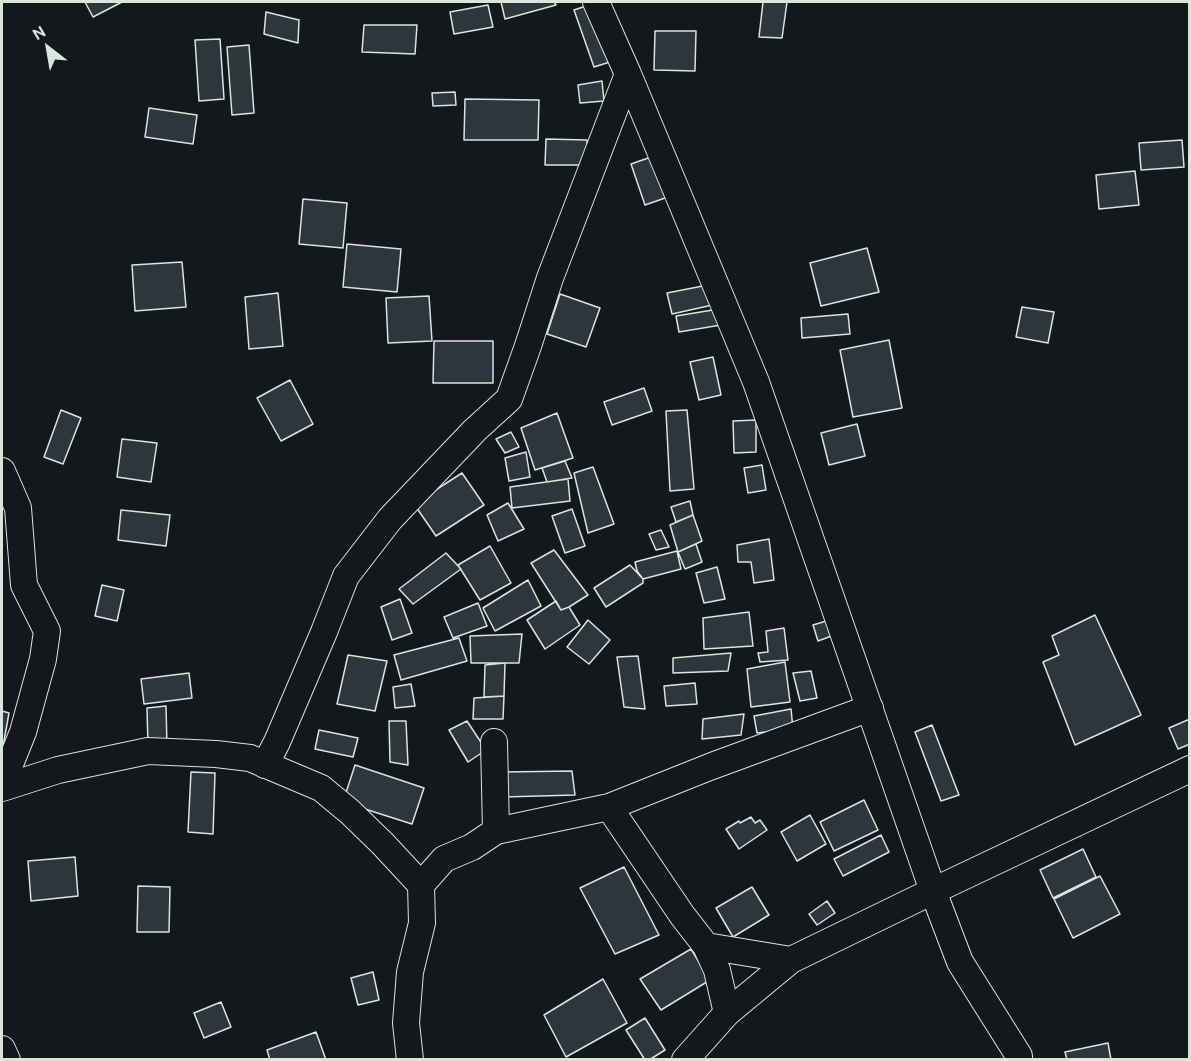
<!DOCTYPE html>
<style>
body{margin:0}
#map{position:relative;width:1191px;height:1061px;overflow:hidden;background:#14181c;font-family:Ubuntu,sans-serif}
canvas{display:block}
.frame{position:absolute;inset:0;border:3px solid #d8e6dc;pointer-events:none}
.north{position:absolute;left:18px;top:18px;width:60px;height:60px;-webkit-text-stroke:4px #14181c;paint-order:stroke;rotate:329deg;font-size:16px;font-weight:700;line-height:24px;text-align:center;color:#d8e6dc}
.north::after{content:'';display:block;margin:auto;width:21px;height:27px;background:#d8e6dc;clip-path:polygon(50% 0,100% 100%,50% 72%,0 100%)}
</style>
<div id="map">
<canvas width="1191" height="1061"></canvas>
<div class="frame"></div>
<div class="north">N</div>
</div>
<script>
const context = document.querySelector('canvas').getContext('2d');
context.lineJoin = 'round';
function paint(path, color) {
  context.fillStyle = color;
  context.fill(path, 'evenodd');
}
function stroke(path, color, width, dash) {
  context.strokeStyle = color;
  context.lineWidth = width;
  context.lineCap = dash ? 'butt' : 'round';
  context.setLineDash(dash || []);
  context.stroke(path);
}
const building = new Path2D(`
 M85 2H122L93 17Z
 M501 2H554L556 5 505 19Z
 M763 2H787L782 38 759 37Z
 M592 4 613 61 594 67 574 10Z
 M488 5 493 27 454 34 450 12Z
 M266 12 299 20 298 43 264 34Z
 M364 25H417L415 54 362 52Z
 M655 31H696L695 71 654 70Z
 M220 39 224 99 199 101 195 40Z
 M249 45 254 113 232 115 227 47Z
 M602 81 604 101 580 103 578 85Z
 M455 92 456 105 433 106 432 93Z
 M465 99 539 100 538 140H464Z
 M149 108 197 115 193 144 145 137Z
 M546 139 587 140V165H545Z
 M1182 140 1184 167 1141 170 1139 143Z
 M654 156 668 197 645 205 631 164Z
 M1135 171 1139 205 1099 209 1096 175Z
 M303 199 347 203 343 248 299 244Z
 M347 244 401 249 397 292 343 287Z
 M867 248 879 292 821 306 810 263Z
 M182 262 186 307 135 311 132 265Z
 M713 284 717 304 672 314 667 293Z
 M278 293 283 346 249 349 245 297Z
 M560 294 600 308 586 347 547 334Z
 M429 296 432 341 388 343 386 298Z
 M1022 307 1054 312 1048 343 1016 337Z
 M719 309 721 325 679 332 676 316Z
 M848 314 850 334 802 338 801 318Z
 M889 340 902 408 853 417 840 350Z
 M434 341H493V383H433Z
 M713 357 721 395 699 400 690 362Z
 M290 380 313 424 281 441 257 398Z
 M644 388 652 411 612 425 604 402Z
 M61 410 81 418 63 464 44 457Z
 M687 410 694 489 670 491 666 411Z
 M557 413 573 458 535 470 521 428Z
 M756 420V452L734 453 733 421Z
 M857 424 865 456 829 465 821 433Z
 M511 432 519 447 505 453 496 439Z
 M122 439 157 443 151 482 117 477Z
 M526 452 530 477 509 481 505 458Z
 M565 461 572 478 547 482 542 468Z
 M762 465 766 490 748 493 744 468Z
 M593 467 614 524 588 533 574 473Z
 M462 473 484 505 436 536 414 504Z
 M568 479 570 501 512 508 510 487Z
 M690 501 693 515 676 522 671 507Z
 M508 503 524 529 498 541 487 515Z
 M572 509 585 546 565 553 552 516Z
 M121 510 170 515 166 546 118 540Z
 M693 515 702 541 678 552 670 525Z
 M661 530 669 547 656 550 649 534Z
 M769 539 774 580 754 583 751 562H738L737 545Z
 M696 544 702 562 685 569 678 552Z
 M490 546 511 583 480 600 458 565Z
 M554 550 588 595 569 607 561 610 531 563Z
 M677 551 681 569 643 579 637 571 635 562Z
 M446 553 461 569 413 604 399 589Z
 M630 565 643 579V583L606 607 594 588Z
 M717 567 725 599 704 603 696 573Z
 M528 580 541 606 495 631 483 608Z
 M102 585 124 590 117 621 95 616Z
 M400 599 412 633 392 640 381 607Z
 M556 601 561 610 569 607 580 625 545 649 527 620Z
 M478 603 487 626 453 638 444 617Z
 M749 612 753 646 704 649 703 618Z
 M1095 615 1141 715 1075 745 1043 662 1059 655 1052 636Z
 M833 619 837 634 818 641 813 625Z
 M588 620 610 640 589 664 567 647Z
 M784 628 788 660 760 662 758 653 768 652 766 631Z
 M522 634 519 663H471L470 636Z
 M459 638 467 661 401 680 394 655Z
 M731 653 728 671 673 673V658Z
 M348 655 387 661 375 711 337 704Z
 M638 656 645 709 624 707 617 657Z
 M785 662 790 702 751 707 747 669Z
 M505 663 504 696 484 697 485 665Z
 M811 671 817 698 800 701 793 673Z
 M189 673 192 698 144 704 141 679Z
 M695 683 697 704 666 706 664 686Z
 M411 684 415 706 395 708 393 687Z
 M504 696 503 719H473L474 698Z
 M166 706 167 746H148L147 708Z
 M791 709 793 729 757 733 754 716Z
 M2 711 9 713 2 752Z
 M744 714 741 735 702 739 703 719Z
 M1190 719V744L1178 749 1169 728Z
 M389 721H406L408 765 390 762Z
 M467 721 486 750 468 762 449 730Z
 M932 725 959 795 941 801 915 732Z
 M319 730 358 738 353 757 315 749Z
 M355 765 424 788 412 824 343 802Z
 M572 771 575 795 503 797 502 772Z
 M191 772 215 773 213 834 188 832Z
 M864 800 878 830 834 851 820 822Z
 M810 815 826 844 797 861 781 832Z
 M751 817 755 823 760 820 767 830 739 849 726 829 739 821 740 823Z
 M881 835 889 852 843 876 834 859Z
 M1083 849 1096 877 1053 898 1040 870Z
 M75 857 78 896 31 901 28 861Z
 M624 867 659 935 615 954 580 888Z
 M1100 876 1120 914 1073 938 1054 899Z
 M138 886 170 887 169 932H137Z
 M752 887 769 915 733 937 716 908Z
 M827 901 835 913 817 925 809 914Z
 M691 949 710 980 661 1010 640 979Z
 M373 972 379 1000 358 1005 351 978Z
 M603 979 627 1023 566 1057 544 1015Z
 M221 1002 231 1027 204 1038 194 1013Z
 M645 1018 665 1050 649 1060H645L626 1030Z
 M316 1032 326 1060H270L267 1050Z
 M1108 1043 1111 1060H1067L1065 1052Z`);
paint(building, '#2c363c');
stroke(building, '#d8e6dc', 1.5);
const street = new Path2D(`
 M596 2 628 74 756 382 933 891 960 962 1019 1056V1060
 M2 471 18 508 24 585 47 631 43 659 23 732 2 784
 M494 742 496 831
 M265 765 277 742 324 632 346 576 390 519 475 430 509 399 528 346 550 278 628 74
 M2 788 58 770 148 751 216 754 250 758 321 788 350 812 383 844 421 885
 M609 807 682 915 706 946 791 960
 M706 946 717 970 727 1013
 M2 1049 7 1060
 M410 1060 406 1023 410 972 422 923 421 885 444 859 472 847 496 831 609 807 712 766 870 708
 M685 1060 727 1013 791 960 933 891 1190 769`);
stroke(street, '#d8e6dc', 28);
stroke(street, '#14181c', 26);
</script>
